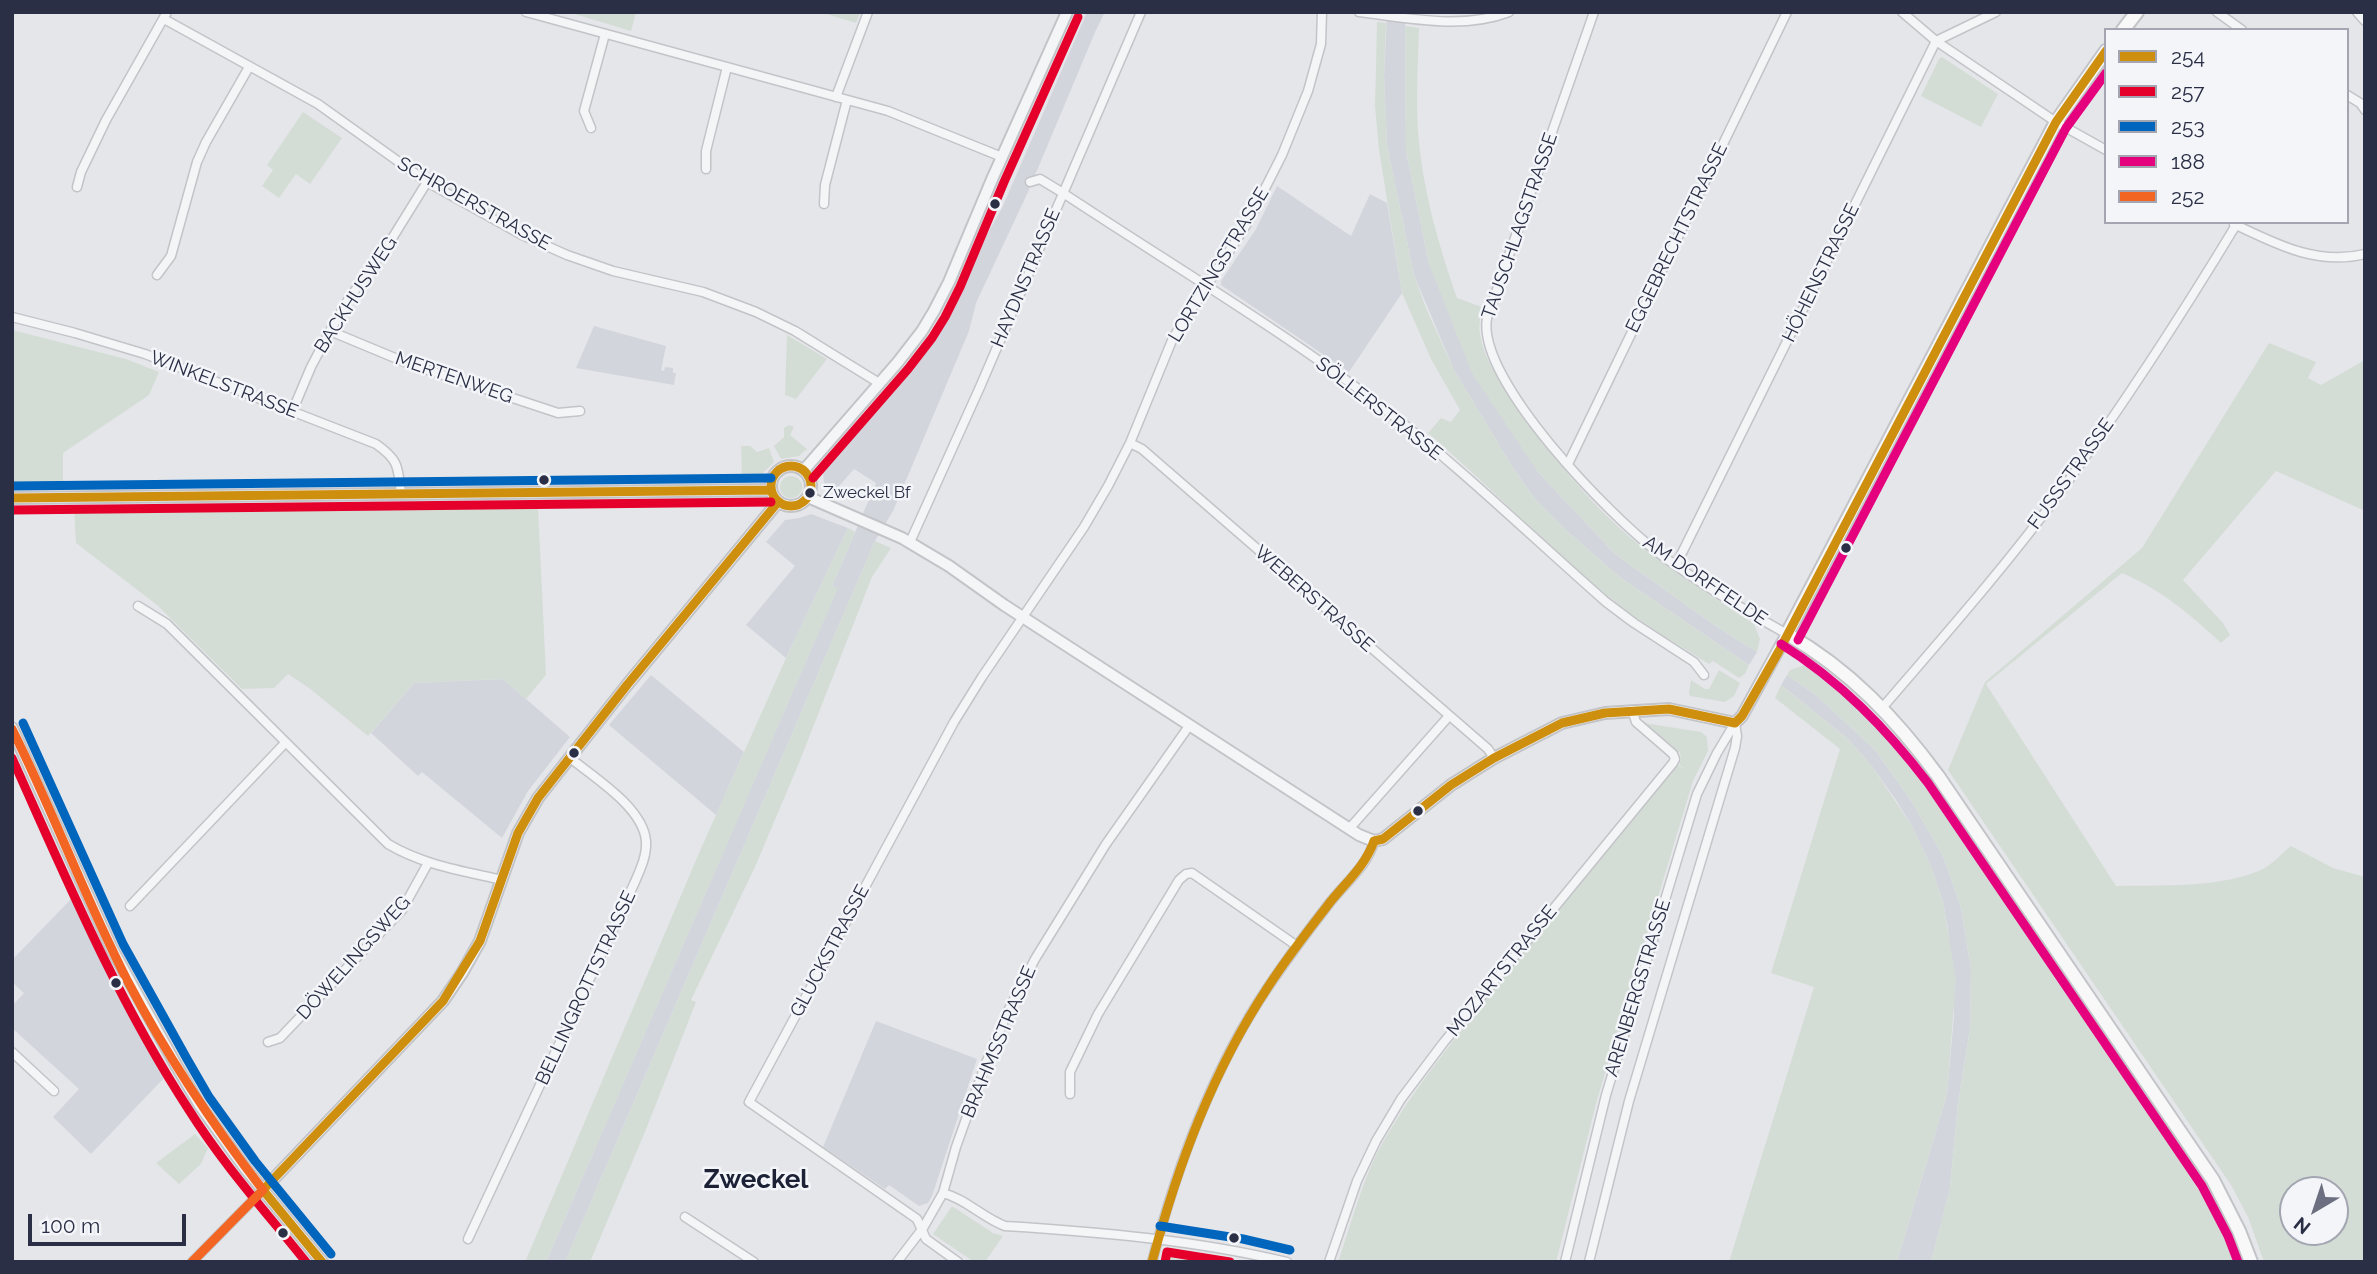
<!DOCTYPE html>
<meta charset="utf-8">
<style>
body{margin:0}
#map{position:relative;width:2377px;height:1274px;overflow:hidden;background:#e5e6ea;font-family:Raleway,sans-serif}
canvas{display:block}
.frame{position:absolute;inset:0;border:14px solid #2a2f45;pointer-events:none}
.legend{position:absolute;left:2104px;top:28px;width:245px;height:196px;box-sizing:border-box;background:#f3f5f9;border:2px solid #a3a6b1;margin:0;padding:9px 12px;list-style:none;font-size:21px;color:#2a2f45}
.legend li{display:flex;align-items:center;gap:14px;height:35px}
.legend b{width:35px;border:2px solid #a3a6b1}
.north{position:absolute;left:2279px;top:1176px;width:70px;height:70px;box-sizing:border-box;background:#f3f5f9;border:2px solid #a3a6b1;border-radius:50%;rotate:219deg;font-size:19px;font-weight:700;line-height:28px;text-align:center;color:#2a2f45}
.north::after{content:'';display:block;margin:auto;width:24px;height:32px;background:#6b6f7f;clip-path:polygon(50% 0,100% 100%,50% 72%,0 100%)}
.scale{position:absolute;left:28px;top:1214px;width:158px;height:32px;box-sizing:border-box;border:4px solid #2a2f45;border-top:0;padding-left:9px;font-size:21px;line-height:24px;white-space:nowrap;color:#2a2f45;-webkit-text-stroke:5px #f3f5f9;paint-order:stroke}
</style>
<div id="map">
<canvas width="2377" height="1274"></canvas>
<div class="frame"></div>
<ul class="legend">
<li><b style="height:9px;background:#ce8e0e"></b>254</li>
<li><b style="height:9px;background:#e4002b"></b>257</li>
<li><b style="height:9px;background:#0065bd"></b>253</li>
<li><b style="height:9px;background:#e5007d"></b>188</li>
<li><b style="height:9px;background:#f26522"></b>252</li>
</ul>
<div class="north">N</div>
<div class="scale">100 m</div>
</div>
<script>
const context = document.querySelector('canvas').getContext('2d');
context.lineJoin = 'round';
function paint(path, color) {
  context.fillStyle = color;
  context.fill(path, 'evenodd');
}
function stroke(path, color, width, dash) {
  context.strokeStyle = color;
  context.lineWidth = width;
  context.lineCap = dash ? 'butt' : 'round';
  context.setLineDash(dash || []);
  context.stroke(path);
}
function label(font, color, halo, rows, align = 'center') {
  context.font = font + ' Raleway,sans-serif';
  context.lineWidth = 5;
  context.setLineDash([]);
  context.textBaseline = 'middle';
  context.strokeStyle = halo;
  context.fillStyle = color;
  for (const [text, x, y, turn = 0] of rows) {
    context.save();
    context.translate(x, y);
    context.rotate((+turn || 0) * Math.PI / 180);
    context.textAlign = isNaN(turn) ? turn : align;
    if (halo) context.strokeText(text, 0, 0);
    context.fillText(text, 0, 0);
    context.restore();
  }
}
paint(new Path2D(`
 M1087 12H1105L1096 30 1028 192 976 303 969 331 893 511 875 541 565 1262H546L837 589 832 586 876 483 854 469 834 492 824 484 823 470 924 343 938 323 943 325 968 268 1002 208Z
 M1387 12H1405L1406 151 1429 264 1538 472 1615 554 1714 625 1757 652 1749 665 1621 578 1568 532 1536 500 1513 468 1454 370 1414 275 1387 145 1384 76Z
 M1277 186 1351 236 1370 194 1387 203 1402 293 1349 372 1221 285V281L1256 229Z
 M594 326 666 346 661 370 664 371 665 367 673 368V373H676L674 385 576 368Z
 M811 514 848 528 786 658 746 625 795 566 766 542 785 520 799 518Z
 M651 675 744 752 716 815 609 725Z
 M1787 675 1816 695 1876 751 1913 804 1943 856 1961 908 1971 969 1970 1029 1958 1103 1950 1188 1931 1262H1897L1947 1094 1954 1016 1948 929 1943 902 1932 869 1912 826 1896 800 1871 765 1848 739 1781 685Z
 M503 679 570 737 528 791 502 838 422 772 418 776 371 733 414 683Z
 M74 896 98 953 137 1028 166 1076 91 1154 53 1117 79 1089 12 1028V1006L24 993 12 982V960Z
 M876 1021 977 1059 932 1196 928 1203 919 1206 889 1185 885 1189 823 1147Z`), '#d3d5dd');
paint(new Path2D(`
 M568 12H636L631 31Z
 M820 12H860L856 23Z
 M1377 22 1386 23 1384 76 1387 145 1414 275 1426 308 1454 370 1513 468 1536 500 1568 532 1621 578 1749 665 1745 674 1739 678 1713 661 1709 664C1679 645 1647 627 1619 605 1552 552 1493 489 1428 433L1441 418 1451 422 1460 410 1431 359 1402 293 1379 150 1375 106Z
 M1405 26 1419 28C1418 62 1416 96 1418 130 1422 188 1438 243 1457 298L1482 307C1480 318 1478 328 1481 339 1485 360 1499 378 1510 396 1548 453 1593 509 1648 552 1681 578 1718 600 1754 624L1760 639 1757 652 1714 625 1615 554 1538 472 1472 373 1429 264 1406 151Z
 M1942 57 1998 94 1981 127 1921 96 1939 59Z
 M303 112 342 138 310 184 296 174 279 198 262 186 273 170 267 165Z
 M12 330 126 359 159 372 149 395 63 453V483H12Z
 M787 335 827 359 796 399 785 395Z
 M2269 343 2316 362 2308 378 2321 385 2365 360V511L2276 471 2183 580 2223 623 2230 635 2221 643C2191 615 2160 589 2122 573L1986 684 2116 886C2162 885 2213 888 2256 872 2269 868 2280 855 2291 846L2333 868 2365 877V1262H2264L2248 1217 2231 1185 1948 770 1985 682 2142 548ZM2293 1190H2335V1232H2293Z
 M789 425 794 427 790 435 807 449 799 456 781 459 774 446 784 437V428Z
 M741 446H750L757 452 769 448 774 462 761 475 742 476Z
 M780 487a11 11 0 1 1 22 0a11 11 0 1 1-22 0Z
 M236 505 538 507 546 675 526 699 503 679 414 683 368 736 309 688 288 674 274 688 242 689 157 605 76 543 74 508Z
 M848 528 855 532 832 586 838 588 546 1262H525L699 853 786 658Z
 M875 541 891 548 872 577 799 763 755 867 691 1000 696 1002 647 1127 590 1262H565Z
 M1805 665C1849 676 1901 746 1929 781L2200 1180 2232 1244 2237 1262H1931L1950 1188 1958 1103 1970 1029 1971 969 1961 908 1943 856 1913 804 1876 751 1816 695 1787 675 1790 670Z
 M1719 670 1740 683 1734 696 1725 702 1690 696 1689 693 1691 680 1705 689H1709Z
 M1781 685 1848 739 1871 765 1912 826 1932 869 1943 902 1956 979 1947 1094 1897 1262H1729L1814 987 1771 973 1840 749 1775 698Z
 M1644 723 1701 732 1707 737 1708 751 1693 781 1597 1100 1556 1262H1338C1352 1222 1362 1179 1383 1142 1413 1090 1451 1043 1489 996 1550 918 1615 842 1677 765L1687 769 1679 765 1681 759 1680 753Z
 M195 1134 208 1148 201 1164 179 1184 156 1163Z
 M952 1206 993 1233 1003 1236 985 1262H974L933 1234Z
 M1169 1249 1246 1262H1162L1165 1253Z`), '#d4ddd5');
const minor = new Path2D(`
 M526 12 888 111 1002 157
 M1359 12C1408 18 1462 30 1509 12
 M1594 12 1487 318C1476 380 1612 518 1660 554 1700 584 1744 610 1787 634
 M1902 12 1936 41 2056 122 2106 150
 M2217 12 2242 30
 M2357 12 2365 21
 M164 19 318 104 427 182 522 235 567 255 613 271 703 292 756 312 795 331 879 383
 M2347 95 2360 103 2365 110
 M836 97 868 12
 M591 128 584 111 605 34
 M706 169V151L727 67
 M1030 182 1040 179 1063 193C1169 263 1280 329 1381 406 1460 467 1532 537 1606 602L1634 623 1694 662 1704 675
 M77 187 81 172 106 120 167 12
 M824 204 825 185 847 100
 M2234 224C2276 244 2317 266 2365 254
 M157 275 171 256 197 162 206 142 249 67
 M12 317 75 333 145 354 376 444C399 460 398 467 401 494
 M330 331 407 363 558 413 580 411
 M292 412 311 367 330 331 348 300 388 245 427 182
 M1130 443 1142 449 1488 749 1494 758
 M1568 464 1787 12
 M910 542 980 387 1141 12
 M1676 565 1936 41 1996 12
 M138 606 167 624 388 844C423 865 463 871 502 880
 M1883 707C1944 636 2006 566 2061 491 2123 405 2181 316 2236 225
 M1349 829 1449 716
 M130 906 285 743
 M268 1042 280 1038 402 910 428 863
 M12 1052 54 1091
 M1070 1094V1072L1098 1014 1179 880 1186 874 1192 873 1297 946
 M943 1193C966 1199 983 1218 1005 1226 1100 1232 1194 1240 1287 1262
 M685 1217 754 1262
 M468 1239 634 884C640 870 647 856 646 841 643 807 593 777 569 757
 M192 1262 263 1190
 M897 1262 923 1228 943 1193 956 1147 986 1063 1009 1009 1035 959 1106 844 1189 726
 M958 1262 926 1239 917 1219 749 1102 954 722 982 677 1084 527 1108 486 1130 443 1173 338 1248 222 1282 155 1308 91 1321 44 1322 12
 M1152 1262C1177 1165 1212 1070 1268 987 1287 959 1307 932 1328 905 1343 885 1368 866 1374 841
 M1329 1262 1357 1181 1376 1141 1401 1099 1444 1042 1673 763 1675 759 1673 754 1636 722 1632 710
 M1565 1262 1606 1095 1697 794 1717 753 1735 723
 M1589 1262 1629 1101 1735 748 1737 736 1735 723`);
const tertiary = new Path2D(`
 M771 486a20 20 0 1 1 40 0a20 20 0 1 1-40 0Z
 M804 470 898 362 922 331 934 311 949 282 993 177 1067 12
 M808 497 902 538 949 566 1004 605 1359 835 1374 841 1383 839 1451 785 1494 758 1562 723 1605 713 1669 709 1735 723 1742 716 1787 634
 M12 498 771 490
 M12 728 112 949 176 1065 199 1104 245 1168 322 1262
 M263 1190 443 1001 462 973 480 941 518 833 538 798 627 685 778 502`);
const secondary = new Path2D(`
 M2123 30 2137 12
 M2106 51 2056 122 1787 634C1850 670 1896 719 1938 776L2213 1180 2239 1231 2251 1262`);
stroke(minor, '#c3c4c8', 11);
stroke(tertiary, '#c3c4c8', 14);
stroke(secondary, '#c3c4c8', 16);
stroke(minor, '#f4f5f7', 8);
stroke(tertiary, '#f4f5f7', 10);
stroke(secondary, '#f8f8f8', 12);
stroke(new Path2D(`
 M771 486a20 20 0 1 1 40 0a20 20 0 1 1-40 0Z
 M12 498 771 490
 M1735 723 1742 716 1779 651 2056 122 2106 51
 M1374 841 1383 839 1451 785 1494 758 1562 723 1605 713 1669 709 1735 723
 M263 1190 443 1001 480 941 518 833 538 798 627 685 778 502
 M263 1190 322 1262
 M1152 1262C1178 1165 1212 1072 1268 987 1286 959 1307 932 1328 905 1344 884 1365 867 1374 841`), '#ce8e0e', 9);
stroke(new Path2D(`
 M813 478 908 369 932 338 945 317 960 287 1004 182 1078 17
 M12 510 771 502
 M12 758C66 878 117 1000 189 1110 223 1164 266 1212 306 1262
 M1165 1262 1167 1252 1230 1262`), '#e4002b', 9);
stroke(new Path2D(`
 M12 486 771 478
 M23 723 123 944 187 1059 209 1097 255 1161 331 1254
 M1160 1226 1243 1239 1290 1250`), '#0065bd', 9);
stroke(new Path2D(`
 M1798 640 2066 128 2106 73
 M1781 644C1840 681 1886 728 1928 783L2202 1186 2228 1236 2238 1262`), '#e5007d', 9);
stroke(new Path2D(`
 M12 729C53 811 85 898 127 980 166 1054 212 1124 263 1190
 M192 1262 263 1190`), '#f26522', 9);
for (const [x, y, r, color] of [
 [995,204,6,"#2a2f45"],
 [544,480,6,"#2a2f45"],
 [810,493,6,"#2a2f45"],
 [1846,548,6,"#2a2f45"],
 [574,753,6,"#2a2f45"],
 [1418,811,6,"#2a2f45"],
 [116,983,6,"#2a2f45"],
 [283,1233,6,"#2a2f45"],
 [1234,1238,6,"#2a2f45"]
]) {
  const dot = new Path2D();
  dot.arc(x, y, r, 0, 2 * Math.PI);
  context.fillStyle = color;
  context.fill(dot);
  stroke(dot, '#f3f5f9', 2.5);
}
label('17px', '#2a2f45', '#f3f5f9', [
 ["Zweckel Bf",823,493]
], 'left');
label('19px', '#2a2f45', '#f3f5f9', [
 ["SCHROERSTRASSE",474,204,29],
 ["TAUSCHLAGSTRASSE",1520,226,-71],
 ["EGGEBRECHTSTRASSE",1677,238,-64],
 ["LORTZINGSTRASSE",1219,265,-59],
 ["HÖHENSTRASSE",1821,273,-64],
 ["HAYDNSTRASSE",1026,278,-67],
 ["BACKHUSWEG",356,295,-57],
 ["MERTENWEG",454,378,19],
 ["WINKELSTRASSE",224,385,21],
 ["SÖLLERSTRASSE",1379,409,38],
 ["FUSSSTRASSE",2071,474,-54],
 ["AM DORFFELDE",1705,581,34],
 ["WEBERSTRASSE",1314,599,41],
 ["GLUCKSTRASSE",830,951,-62],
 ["DÖWELINGSWEG",354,958,-48],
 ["MOZARTSTRASSE",1502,971,-51],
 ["BELLINGROTTSTRASSE",586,988,-65],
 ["ARENBERGSTRASSE",1638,988,-73],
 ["BRAHMSSTRASSE",999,1042,-67]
]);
label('bold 26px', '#1c2136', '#f3f5f9', [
 ["Zweckel",756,1180]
]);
</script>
